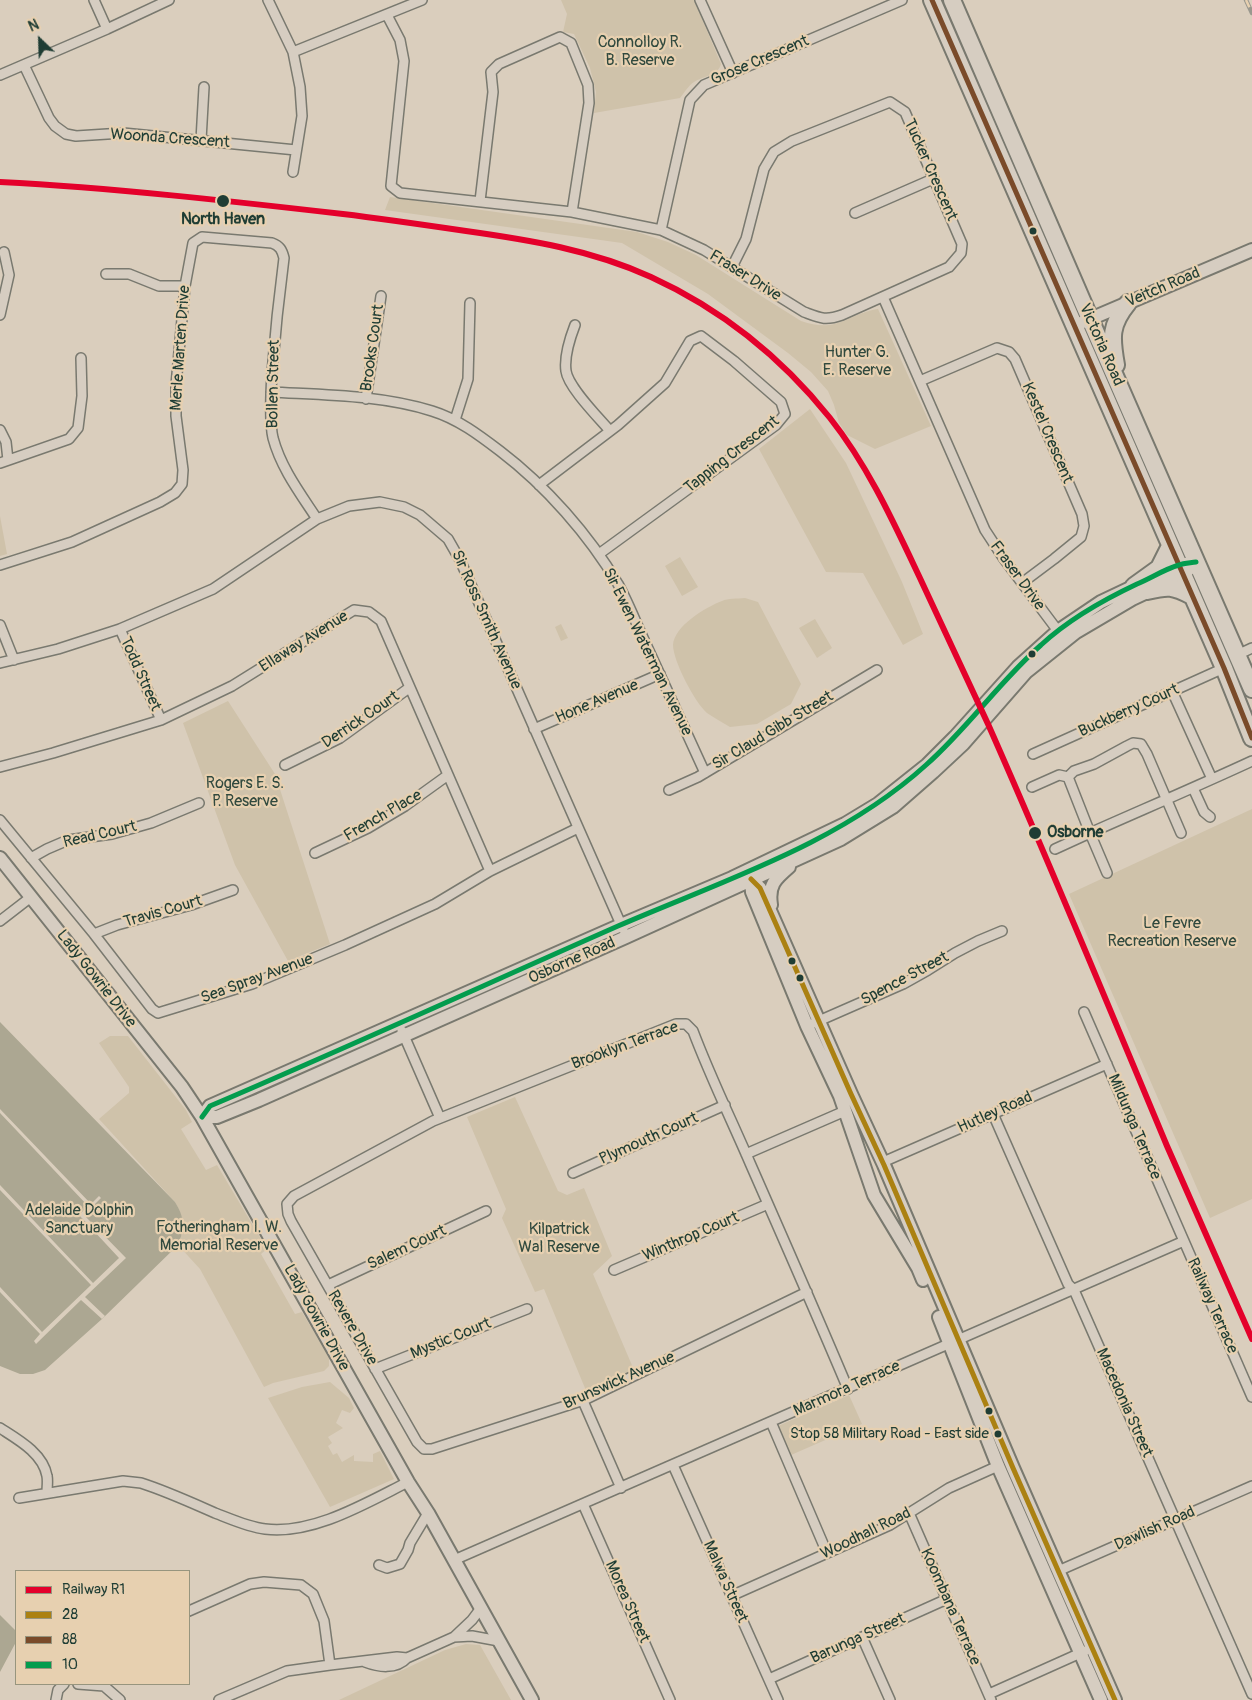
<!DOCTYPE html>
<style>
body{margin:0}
#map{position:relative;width:1252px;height:1700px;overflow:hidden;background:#dacebd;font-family:Pangolin,sans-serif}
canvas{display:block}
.legend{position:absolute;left:15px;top:1570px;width:175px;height:115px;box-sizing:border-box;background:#e7d0b0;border:1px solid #97957e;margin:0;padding:6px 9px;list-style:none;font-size:15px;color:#1f3d34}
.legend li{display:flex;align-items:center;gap:10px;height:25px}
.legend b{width:25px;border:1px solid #97957e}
.north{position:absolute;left:15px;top:15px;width:50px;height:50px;-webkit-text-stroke:4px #e7d0b0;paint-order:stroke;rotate:336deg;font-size:14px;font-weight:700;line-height:20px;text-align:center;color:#1f3d34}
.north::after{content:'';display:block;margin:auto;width:18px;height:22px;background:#1f3d34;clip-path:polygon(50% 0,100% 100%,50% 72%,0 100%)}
</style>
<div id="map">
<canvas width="1252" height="1700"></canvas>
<ul class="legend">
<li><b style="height:6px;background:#e4002b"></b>Railway R1</li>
<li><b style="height:6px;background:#ab8112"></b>28</li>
<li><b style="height:6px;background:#7a4b2a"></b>88</li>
<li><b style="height:6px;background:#039c4e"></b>10</li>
</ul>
<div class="north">N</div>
</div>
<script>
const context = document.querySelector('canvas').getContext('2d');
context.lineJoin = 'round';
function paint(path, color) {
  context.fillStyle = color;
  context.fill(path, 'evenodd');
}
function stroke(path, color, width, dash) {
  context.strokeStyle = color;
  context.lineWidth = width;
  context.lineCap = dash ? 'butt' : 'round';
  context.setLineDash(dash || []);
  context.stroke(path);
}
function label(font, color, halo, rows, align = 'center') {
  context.font = font + ' Pangolin,sans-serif';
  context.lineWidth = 4.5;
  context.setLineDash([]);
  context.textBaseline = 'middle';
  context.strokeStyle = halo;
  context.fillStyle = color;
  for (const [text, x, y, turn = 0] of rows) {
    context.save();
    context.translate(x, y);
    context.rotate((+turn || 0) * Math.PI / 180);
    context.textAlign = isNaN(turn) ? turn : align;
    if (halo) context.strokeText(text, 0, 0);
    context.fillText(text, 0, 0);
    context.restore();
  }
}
paint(new Path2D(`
 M561 0H694L721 64C718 76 703 76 694 82 688 86 685 92 680 98L594 113 596 92 590 68 574 34 563 32 567 14Z
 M390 197 637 232 668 242 696 255 801 321C838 334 846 314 878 309L931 426 875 449 847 435 839 423 834 405 828 391 811 372 788 353 708 294 622 243 385 210Z
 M810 409 846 463 902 582 923 634 903 645 863 573 826 572 759 449Z
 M0 516 7 554 0 556Z
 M680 557 698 587 682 596 665 566Z
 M745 598 758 602 801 684 791 704 757 724 730 727C722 722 714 718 707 713 695 703 673 661 673 645 674 626 706 607 722 601 728 598 737 599 745 598Z
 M815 619 832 648 817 658 799 628Z
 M561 624 568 638 561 641 555 627Z
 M228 701 275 774 330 944 288 961 235 865 183 723Z
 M1252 809V1199L1210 1218 1069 894Z
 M110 1036H128L186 1110 192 1122 181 1129 206 1170 217 1165 267 1249 261 1254 295 1314 302 1312 329 1357V1366L324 1371 273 1383 264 1387 200 1269 178 1245C185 1228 184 1217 175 1202L99 1119 129 1093V1087L99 1043Z
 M515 1097 558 1191 567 1195 584 1188 612 1256 593 1274 634 1370 587 1393 544 1289 535 1292 502 1218 506 1209 467 1117Z
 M330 1382 349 1398 354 1408 350 1413 342 1410 336 1423 343 1428 328 1437 332 1443 328 1446 333 1455 337 1453 342 1462 354 1455V1461L373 1462V1454L380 1451 394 1479 330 1507 268 1398 302 1387Z
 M849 1395 862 1424 791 1455 778 1426Z
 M466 1644 480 1645 511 1700H339L445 1650Z`), '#cfc2aa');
paint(new Path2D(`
 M0 1022 175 1202C185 1218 185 1228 178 1245L102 1319 45 1370 33 1374H20L0 1366Z
 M0 1615 16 1631V1642L0 1672Z`), '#aca792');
paint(new Path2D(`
 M0 1109 91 1204 99 1196 101 1198 84 1215 126 1258 85 1297 105 1316 102 1319 81 1300 36 1344 34 1341 40 1334 0 1292V1287L42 1332 91 1285 0 1190V1185L93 1283 119 1258 79 1215 88 1206 0 1113Z`), '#dacebd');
const street = new Path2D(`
 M94 0 107 29
 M268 0 293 52 300 87 302 116 293 172
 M700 0 733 73
 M387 15 400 40 404 61 391 186 400 193 572 212 661 230 704 250 804 312C820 318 825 321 842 315L949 267 961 253 962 244 905 112 890 102 792 141 774 152 764 169 746 239 732 267
 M293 52 422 0
 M24 65 49 118 55 126 66 134 76 136 123 133 296 150
 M0 75 107 29 169 0
 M201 140 204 87
 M480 201 493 92 491 72 499 64 560 37 571 43 588 85 589 103 572 212
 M855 213 933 179
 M661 230 690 100 704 85 902 0
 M106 274H129L159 286H185
 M883 297 985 530 1004 559 1061 635
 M0 315 9 275 4 252
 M575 325C570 338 564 357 566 371 568 387 599 418 610 431
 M920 381 997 348 1009 352 1015 359 1082 514 1084 526 1081 537 1054 559 1022 583
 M271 392C325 395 381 395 432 411 458 419 479 435 500 451 546 486 589 535 618 584 628 602 636 623 645 642 665 685 685 729 705 773
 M366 399 381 296
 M455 420 468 379 470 303
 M0 430 6 442 8 460
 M0 463 69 439 78 428 82 396 81 358
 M539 485 618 425 665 383 690 341 701 336 734 361 781 402 785 414 776 425 599 554
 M0 565 72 542 160 502 175 493 182 484 183 470 176 416V385L185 286 193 243 202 237 272 243C280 246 282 250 284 258 279 296 275 334 272 373 271 391 269 421 273 438 281 468 300 493 317 519
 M0 625 14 660
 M120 629 161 720
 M1237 655 1252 648
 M0 663 58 649 120 629 213 589 317 519 349 506 380 502 404 507 420 515 448 539 460 560 623 929
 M1172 691 1212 779
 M534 729 660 674
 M1033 754 1224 668
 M285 765 340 738 409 688
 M0 767 53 753 161 720 232 686 354 610 369 612 381 621 490 871
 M1032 787 1059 775 1068 777
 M1193 788 1204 812 1210 817
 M669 790 698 777 877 670
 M0 820 94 934 152 1009 158 1013 252 984 345 945 435 904 490 871 578 828
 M1181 833 1147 754 1141 744 1133 743 1127 746 1094 764 1074 771 1068 777 1090 833C1144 809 1198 786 1252 761
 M1055 849 1090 833 1107 873
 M315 853 368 828 405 806 448 775
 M31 858 47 849 68 840 112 834 151 823 199 803
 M0 921 31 897
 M94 934 117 925 191 905 233 890
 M1084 1012 1252 1397
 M814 1023 903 984 928 970 955 953 978 941 1002 931
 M402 1031 440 1118
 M993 1114 1068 1284 1074 1290 1252 1694
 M746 1154 845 1111
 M883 1162 1107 1064
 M573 1173 725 1105
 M614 1270 768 1204
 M328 1285 486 1211
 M807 1292 584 1400 432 1449H424L417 1442 291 1221 288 1214 287 1204 294 1196 433 1121 676 1024H686L693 1031C710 1076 731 1119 750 1163 783 1238 816 1313 848 1389
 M375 1369 527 1309
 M583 1401 621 1488
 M771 1422 827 1553
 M0 1428C17 1439 43 1453 47 1476 48 1481 47 1487 47 1492
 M673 1465 778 1700
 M19 1498 123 1481 141 1483C166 1491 190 1502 215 1513 231 1519 248 1527 265 1529 313 1535 366 1503 408 1482
 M583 1504 670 1700
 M909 1513 991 1700
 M454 1560 1184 1241
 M379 1565 387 1568 400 1564 408 1550 410 1543 428 1513
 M1058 1571 1252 1486
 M731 1596 890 1525 949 1488 998 1466
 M189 1611 250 1584 264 1582 301 1585 313 1594 324 1621 330 1665 397 1657 407 1658
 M454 1637 472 1636 499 1641
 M862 1637 890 1700
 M365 1662C378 1667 396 1670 407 1658L454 1637 472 1620 481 1608
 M769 1679 947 1599
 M78 1684 104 1686
 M104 1684V1686L120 1700
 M989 1694 1085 1651
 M56 1700 58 1690 64 1684
 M219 1700 287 1671 330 1665`);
const secondary = new Path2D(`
 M1083 322 1252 250
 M0 858 182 1087 202 1117 408 1482 428 1513 532 1700
 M751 879 760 888 851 1094 884 1165 1013 1468 1115 1700
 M751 879 752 892 807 1026 840 1096 874 1195 918 1268 923 1280
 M771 905C768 885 775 879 789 867
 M202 1117 210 1106 621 925 732 878 845 824 878 804 927 765 955 737 1018 667 1058 631 1101 602 1179 565 1186 564
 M202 1117H217L259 1100 626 937 841 839 893 807 933 772 963 744 1026 672 1076 632 1132 599 1183 575 1189 569
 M939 1317 998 1466 1101 1700`);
const highway = new Path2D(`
 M932 0 1224 668 1252 738
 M952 0 1090 319 1252 689
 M1116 365C1111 337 1110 325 1128 303
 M1134 586 1159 568 1170 546
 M1147 591C1169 586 1172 586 1192 596`);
stroke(street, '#79796f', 12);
stroke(secondary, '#79796f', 16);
stroke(highway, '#79796f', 20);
stroke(street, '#d6cdc1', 9);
stroke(secondary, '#d6cdc1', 12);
stroke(highway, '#d6cdc1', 16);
const rail = new Path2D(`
 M1246 0 1252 13`);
stroke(rail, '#9a988e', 4.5);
stroke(rail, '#e7d0b0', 2.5, [8]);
stroke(new Path2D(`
 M751 879 760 888 851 1094 884 1165 1013 1468 1115 1700`), '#ab8112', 5);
stroke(new Path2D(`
 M932 0 1224 668 1252 738`), '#7a4b2a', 5);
stroke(new Path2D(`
 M202 1117 210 1106C346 1048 482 986 618 926 724 880 839 844 926 765 968 728 999 682 1041 645 1069 619 1103 600 1137 584 1151 578 1165 569 1179 565 1184 563 1190 563 1196 562`), '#039c4e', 5);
stroke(new Path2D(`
 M0 182C115 188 229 201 343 214 384 219 425 225 466 231 530 240 592 250 651 277 721 309 782 358 830 418 868 466 893 521 919 576 942 625 965 674 988 724 1050 864 1108 1005 1167 1146 1195 1211 1224 1275 1252 1339`), '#e4002b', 6);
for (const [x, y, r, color] of [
 [223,201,7,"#1f3d34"],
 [1033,231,4.5,"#1f3d34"],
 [1032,654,4.5,"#1f3d34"],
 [1035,833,7,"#1f3d34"],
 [792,961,4.5,"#1f3d34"],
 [800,978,4.5,"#1f3d34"],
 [989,1411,4.5,"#1f3d34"],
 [998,1434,4.5,"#1f3d34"]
]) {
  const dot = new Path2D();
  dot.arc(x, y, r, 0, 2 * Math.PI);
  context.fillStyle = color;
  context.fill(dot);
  stroke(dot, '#e7d0b0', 2);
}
label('15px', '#1f3d34', '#e7d0b0', [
 ["Stop 58 Military Road - East side",989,1434]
], 'right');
label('16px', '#30493e', '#e7d0b0', [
 ["Connolloy R.",640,43],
 ["B. Reserve",640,61],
 ["Hunter G.",857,353],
 ["E. Reserve",857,371],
 ["Rogers E. S.",245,784],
 ["P. Reserve",245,802],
 ["Le Fevre",1172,924],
 ["Recreation Reserve",1172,942],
 ["Adelaide Dolphin",79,1211],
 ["Sanctuary",79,1229],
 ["Fotheringham I. W.",219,1228],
 ["Memorial Reserve",219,1246],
 ["Kilpatrick",559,1230],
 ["Wal Reserve",559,1248]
]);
label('16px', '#1f3d34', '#e7d0b0', [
 ["Grose Crescent",760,61,-23],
 ["Woonda Crescent",170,139,4],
 ["Tucker Crescent",930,170,66],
 ["Fraser Drive",745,276,32],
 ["Veitch Road",1163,288,-23],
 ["Victoria Road",1101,345,66],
 ["Merle Marten Drive",181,348,-86],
 ["Brooks Court",373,348,-82],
 ["Bollen Street",274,384,-89],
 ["Kestel Crescent",1047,433,67],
 ["Tapping Crescent",732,455,-38],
 ["Fraser Drive",1017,576,54],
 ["Sir Ross Smith Avenue",486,620,66],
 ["Ellaway Avenue",304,642,-32],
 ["Sir Ewen Waterman Avenue",647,652,64],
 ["Todd Street",140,674,66],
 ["Hone Avenue",597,702,-23],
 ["Buckberry Court",1129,711,-24],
 ["Derrick Court",361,720,-34],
 ["Sir Claud Gibb Street",773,731,-31],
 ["French Place",383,816,-30],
 ["Read Court",100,835,-13],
 ["Travis Court",163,912,-16],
 ["Osborne Road",572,961,-24],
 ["Lady Gowrie Drive",96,979,52],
 ["Sea Spray Avenue",257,979,-20],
 ["Spence Street",905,979,-28],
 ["Brooklyn Terrace",625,1046,-20],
 ["Hutley Road",995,1113,-24],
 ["Mildunga Terrace",1134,1127,67],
 ["Plymouth Court",649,1139,-24],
 ["Winthrop Court",691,1237,-23],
 ["Salem Court",407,1248,-25],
 ["Railway Terrace",1212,1306,66],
 ["Lady Gowrie Drive",316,1318,61],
 ["Revere Drive",352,1328,60],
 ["Mystic Court",451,1339,-22],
 ["Brunswick Avenue",619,1381,-24],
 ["Marmora Terrace",847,1389,-24],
 ["Macedonia Street",1124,1403,66],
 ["Dawlish Road",1155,1529,-24],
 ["Woodhall Road",866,1534,-26],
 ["Malwa Street",725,1582,66],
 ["Morea Street",627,1602,66],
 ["Koombana Terrace",950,1607,66],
 ["Barunga Street",858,1639,-24]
]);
label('bold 16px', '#1f3d34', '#e7d0b0', [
 ["North Haven",223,220],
 ["Osborne",1047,833,"left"]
]);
</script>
